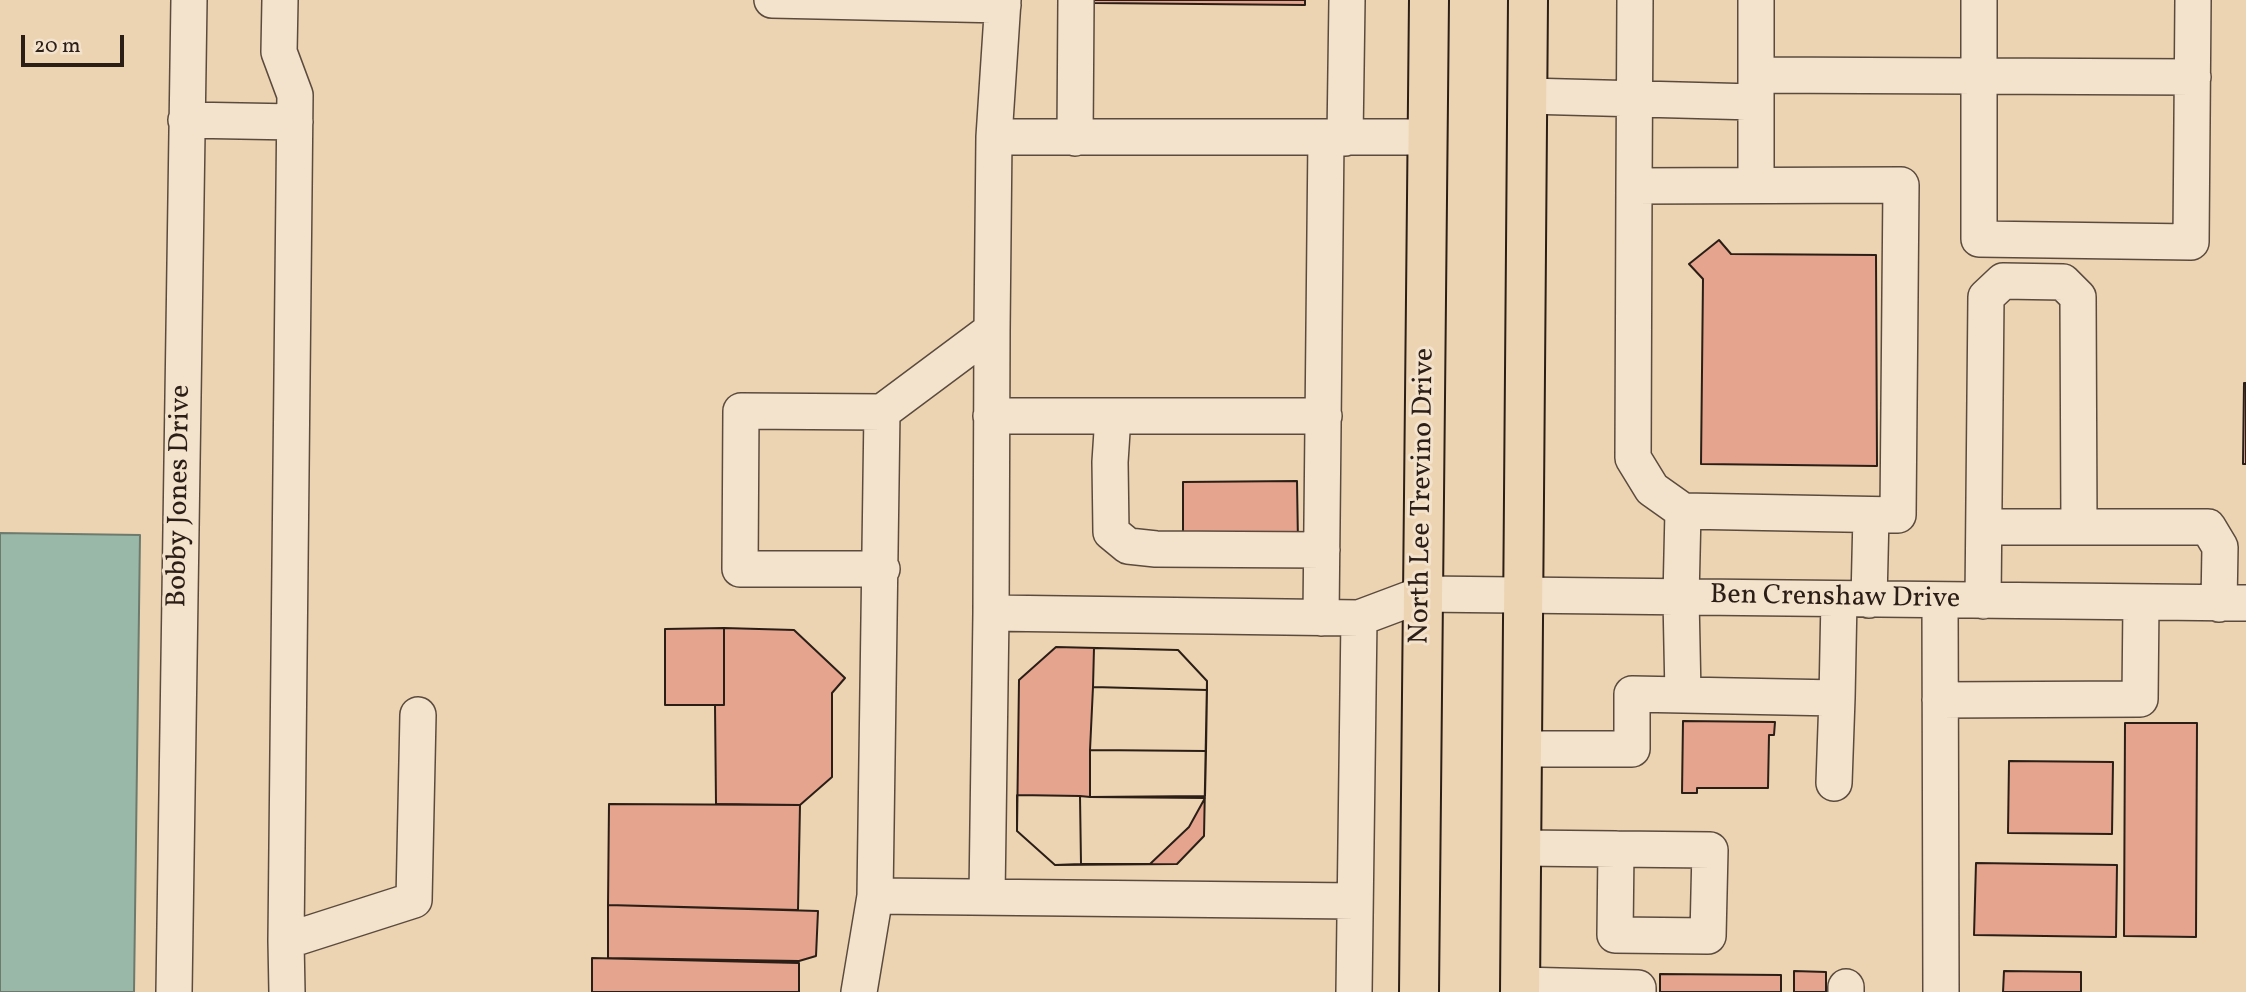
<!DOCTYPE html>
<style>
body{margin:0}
#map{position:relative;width:2246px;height:992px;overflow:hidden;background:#ecd3b1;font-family:Vollkorn,serif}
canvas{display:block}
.scale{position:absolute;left:21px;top:35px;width:103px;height:32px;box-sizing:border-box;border:4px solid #2b1e17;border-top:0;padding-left:9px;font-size:21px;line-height:24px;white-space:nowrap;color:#2b1e17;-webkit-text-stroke:5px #f3e2cc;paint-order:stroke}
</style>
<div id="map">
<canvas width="2246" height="992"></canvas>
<div class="scale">20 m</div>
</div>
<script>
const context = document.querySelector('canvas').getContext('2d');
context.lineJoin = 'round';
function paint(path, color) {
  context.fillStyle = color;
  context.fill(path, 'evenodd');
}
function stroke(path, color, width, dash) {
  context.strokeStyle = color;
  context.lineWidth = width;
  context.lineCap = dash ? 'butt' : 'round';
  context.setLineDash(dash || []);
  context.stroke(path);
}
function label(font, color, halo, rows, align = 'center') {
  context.font = font + ' Vollkorn,serif';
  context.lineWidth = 6;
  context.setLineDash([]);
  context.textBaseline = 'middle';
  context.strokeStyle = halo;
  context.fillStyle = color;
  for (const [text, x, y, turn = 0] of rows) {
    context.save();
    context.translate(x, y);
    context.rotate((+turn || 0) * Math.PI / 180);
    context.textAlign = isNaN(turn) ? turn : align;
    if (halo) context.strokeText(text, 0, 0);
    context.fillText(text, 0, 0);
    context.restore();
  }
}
const water = new Path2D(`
 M0 533 140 535 134 992H0Z`);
paint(water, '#99b8a8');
stroke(water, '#6d7a6e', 2);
const building = new Path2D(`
 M1094 0H1305V5L1094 3Z
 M1719 240 1731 254 1876 255 1877 466 1701 464 1703 279 1689 264Z
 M2244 383H2246V464H2243Z
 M1297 481 1298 543 1183 542V482Z
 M724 628 794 630 845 678 832 693V777L800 805 716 804 715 705H724Z
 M724 628V705H665V629Z
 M1056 647 1178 650 1207 681 1204 836 1177 864 1055 865 1017 831 1019 680Z
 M1094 648 1178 650 1207 681V690L1093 687Z
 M1093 687 1207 690 1206 751 1090 750Z
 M1683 721 1775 722 1774 735H1769L1768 788H1697V793H1682Z
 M2125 723H2197L2196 937 2124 936Z
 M1090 750 1206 751 1205 796 1090 797Z
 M2009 761 2113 762 2112 834 2008 833Z
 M1017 795 1080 796 1081 864 1055 865 1017 831Z
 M1080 796 1090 797 1205 798 1189 827 1150 864H1081Z
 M609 804 800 805 798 910 608 905Z
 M1976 863 2117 865 2116 937 1974 935Z
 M608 905 818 911 816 956 799 961 608 958Z
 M592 958 799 963V992H592Z
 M1794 971 1826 972V992H1794Z
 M2004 971 2081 972V992H2003Z
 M1660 974 1781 975V992H1660Z`);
paint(building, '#e4a48d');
stroke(building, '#2b1e17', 2);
const minor = new Path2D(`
 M280 0 279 52 295 95 286 941 414 900 418 715
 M772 0 1003 5
 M1979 0V239L2191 242 2193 0
 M1756 75 2193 77
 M1527 96 1755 102
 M186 120 295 122
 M994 137H1428
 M1075 138 1076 0
 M1345 138 1347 0
 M1756 185V0
 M1901 185 1898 515 1683 511 1652 489 1633 458 1634 186Z
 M1634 186 1635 0
 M992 330 991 613 1359 618
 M991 416H1324
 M1113 416 1110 462 1111 532 1128 546 1156 549 1322 550
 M1683 511 1681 598 1683 695
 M2079 527H2208L2220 547 2219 604
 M882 569H740L741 411 882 412
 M1869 600 1871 515
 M1940 600 1941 992
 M1983 601 1986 297 2003 281 2063 282 2078 297 2079 527H1984
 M1321 618 1326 137
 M1837 698 1839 599
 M1940 700 2140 699 2141 602
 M1523 749H1632V694L1837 698 1834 783
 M1522 848 1710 850 1708 936 1615 935 1616 849
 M875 896 1355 901
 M987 896 991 613
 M286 941 287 992
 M1520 985 1638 988V992
 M174 992 189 0
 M859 992 875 896 882 412 992 330 994 137 1003 0
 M1354 992 1359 618 1423 594 2246 603
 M1846 992V987`);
const major = new Path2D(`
 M1419 992 1429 0
 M1520 992 1528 0`);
stroke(minor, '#5b4b3e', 38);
stroke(major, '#2b1e17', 42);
stroke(minor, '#f3e2cc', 35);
stroke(major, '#ecd3b1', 38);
label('28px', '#2b1e17', '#f3e2cc', [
 ["Bobby Jones Drive",181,496,-89],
 ["North Lee Trevino Drive",1424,496,-89],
 ["Ben Crenshaw Drive",1835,599,1]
]);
</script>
